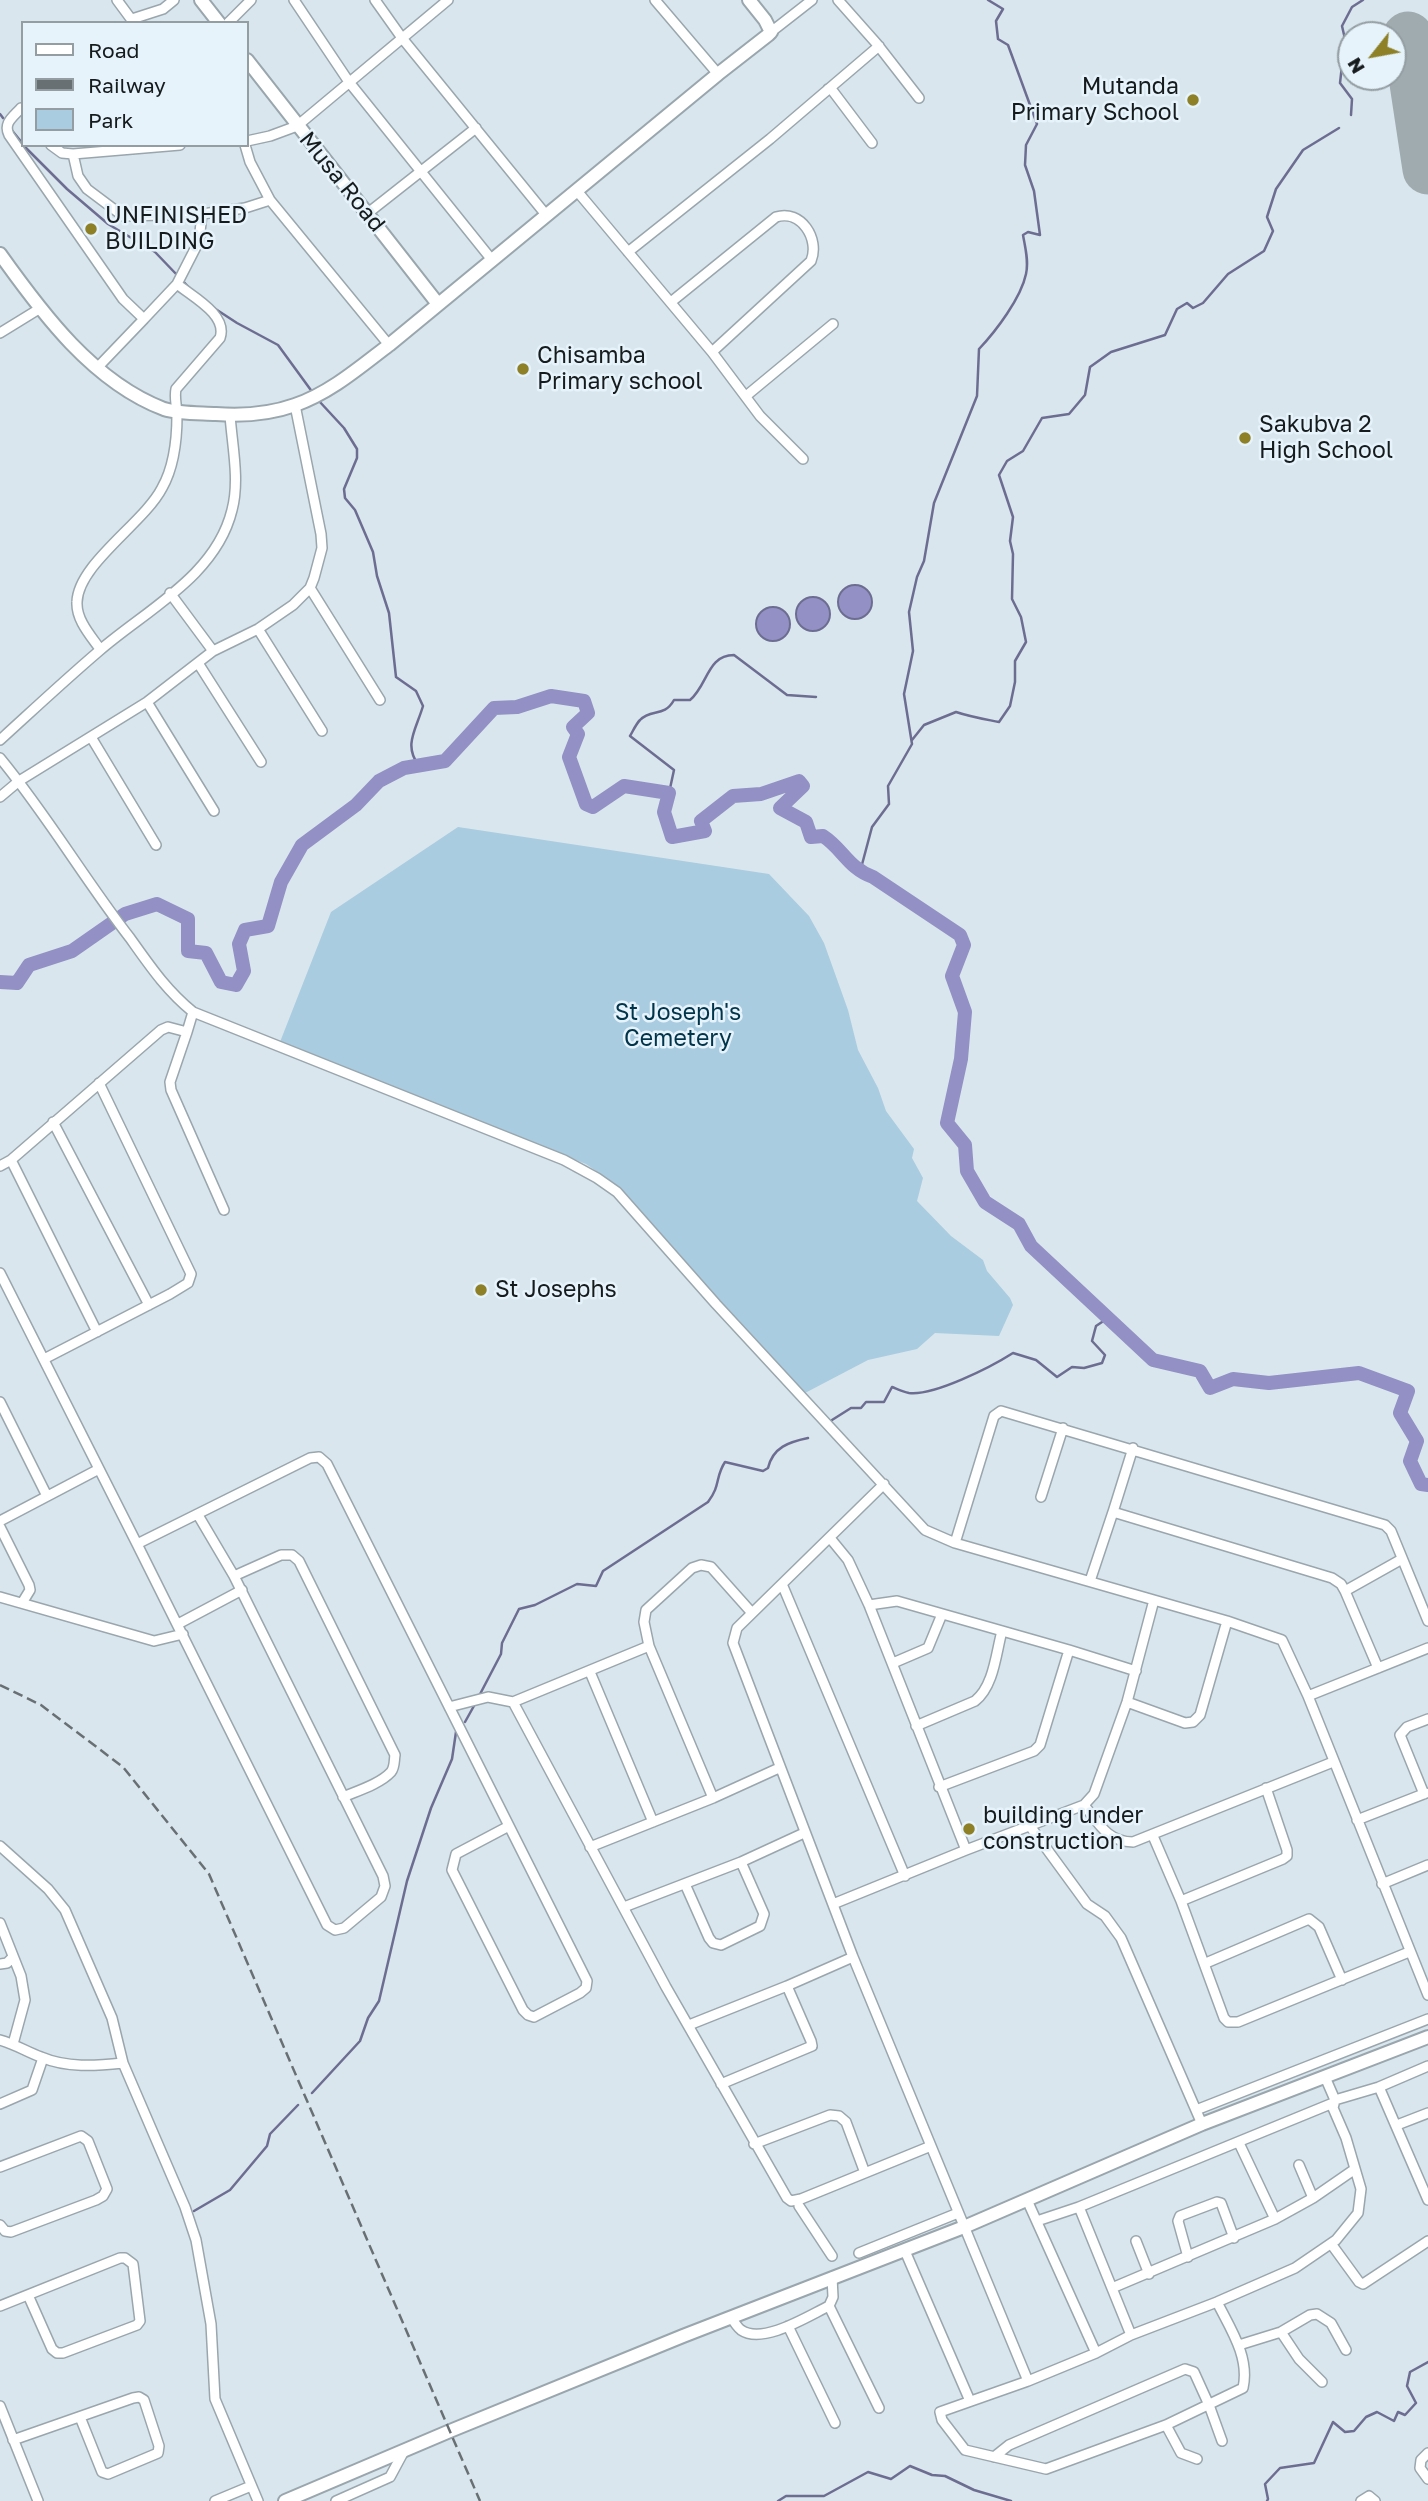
<!DOCTYPE html>
<style>
body{margin:0}
#map{position:relative;width:1428px;height:2501px;overflow:hidden;background:#d9e6ed;font-family:"Golos Text",sans-serif}
canvas{display:block}
.legend{position:absolute;left:21px;top:21px;width:228px;height:126px;box-sizing:border-box;background:#e6f3fb;border:2px solid #939da2;margin:0;padding:9px 12px;list-style:none;font-size:21px;color:#161b1d}
.legend li{display:flex;align-items:center;gap:14px;height:35px}
.legend b{width:35px;border:2px solid #939da2}
.north{position:absolute;left:1337px;top:21px;width:70px;height:70px;box-sizing:border-box;background:#e6f3fb;border:2px solid #939da2;border-radius:50%;rotate:239deg;font-size:19px;font-weight:700;line-height:28px;text-align:center;color:#161b1d}
.north::after{content:'';display:block;margin:auto;width:24px;height:32px;background:#8d8027;clip-path:polygon(50% 0,100% 100%,50% 72%,0 100%)}
</style>
<div id="map">
<canvas width="1428" height="2501"></canvas>
<ul class="legend">
<li><b style="height:9px;background:#fff"></b>Road</li>
<li><b style="height:9px;background:#687074"></b>Railway</li>
<li><b style="height:19px;background:#a9cce0"></b>Park</li>
</ul>
<div class="north">N</div>
</div>
<script>
const context = document.querySelector('canvas').getContext('2d');
context.lineJoin = 'round';
function paint(path, color) {
  context.fillStyle = color;
  context.fill(path, 'evenodd');
}
function stroke(path, color, width, dash) {
  context.strokeStyle = color;
  context.lineWidth = width;
  context.lineCap = dash ? 'butt' : 'round';
  context.setLineDash(dash || []);
  context.stroke(path);
}
function label(font, color, halo, rows, align = 'center') {
  context.font = font + ' "Golos Text",sans-serif';
  context.lineWidth = 5;
  context.setLineDash([]);
  context.textBaseline = 'middle';
  context.strokeStyle = halo;
  context.fillStyle = color;
  for (const [text, x, y, turn = 0] of rows) {
    context.save();
    context.translate(x, y);
    context.rotate((+turn || 0) * Math.PI / 180);
    context.textAlign = isNaN(turn) ? turn : align;
    if (halo) context.strokeText(text, 0, 0);
    context.fillText(text, 0, 0);
    context.restore();
  }
}
paint(new Path2D(`
 M458 827 769 874 809 916 824 943 848 1010 858 1050 878 1088 886 1111 914 1149 912 1158 923 1178 917 1201 951 1236 983 1260 987 1271 1010 1298 1013 1305 999 1336 935 1333 917 1349 868 1360 805 1393 609 1180 586 1164 280 1042 331 912Z`), '#a9cce0');
const water = new Path2D(`
 M838 602a17 17 0 1 1 34 0a17 17 0 1 1-34 0Z
 M796 614a17 17 0 1 1 34 0a17 17 0 1 1-34 0Z
 M756 624a17 17 0 1 1 34 0a17 17 0 1 1-34 0Z`);
paint(water, '#9290c4');
stroke(water, '#6d6d92', 2);
stroke(new Path2D(`
 M0 114 3 118
 M1351 115 1352 99 1340 83 1345 39 1342 26 1352 7 1363 0
 M10 128 23 144
 M23 145 67 189 108 224 155 252 178 276
 M182 280 192 291
 M214 308 237 323 278 345 313 393
 M319 401 344 428 357 449V458L344 489 345 498 355 510 373 552 377 576 389 613 396 677 416 691 423 706C416 730 403 745 419 766
 M912 740 924 725 956 712C971 717 984 719 999 722L1010 706 1015 682V661L1026 642 1021 617 1012 599 1013 554 1010 541 1013 517 999 475 1007 461 1023 451 1042 418 1069 414 1085 395 1090 367 1111 352 1165 335 1177 309 1187 303 1193 308 1203 303 1228 274 1264 251 1273 231 1267 217 1276 189 1303 150 1339 128
 M669 793 674 770 630 736C633 731 636 724 640 720 651 708 664 718 674 700H690C708 685 707 655 734 655L787 695 816 697
 M860 872 872 827 889 804 888 786 912 744 904 694 913 651 909 612 917 577 924 561 934 503 977 396 979 349C996 331 1021 298 1026 274 1029 261 1025 247 1023 235L1028 232 1040 235 1034 191 1025 165 1026 145 1037 124 1008 45 998 39 996 21 1003 9 988 0
 M832 1420 851 1408H861L866 1402H884L892 1387C897 1389 903 1392 909 1393 934 1396 991 1367 1013 1353L1036 1360 1057 1377 1072 1367 1084 1368 1102 1363 1105 1355 1092 1341 1096 1326 1108 1318
 M478 1698 501 1654 502 1643 519 1609 535 1605 577 1584 596 1586 603 1571 708 1502C721 1485 715 1477 725 1462L763 1471 768 1468C773 1447 789 1442 808 1438
 M465 1722 475 1704
 M312 2093 360 2041 368 2018 379 2001 407 1881 431 1808 452 1759 456 1732
 M194 2211 230 2190 267 2146 270 2134 298 2105
 M778 2501 786 2496H824L868 2472 891 2479 910 2466 932 2475 945 2476 974 2490 1011 2501
 M1267 2501 1268 2499 1265 2484 1280 2468 1314 2463 1333 2422 1345 2432 1354 2431 1366 2417 1377 2412 1394 2421 1398 2412 1405 2415 1416 2403 1407 2386 1410 2372 1428 2362`), '#6d6d92', 2.5);
stroke(new Path2D(`
 M0 982 17 983 29 965 72 951 125 914 157 904 188 919V951L206 953 221 982 236 985 244 971 239 944 245 930 268 926 281 882 302 845 356 805 379 781 404 768 445 761 494 708 517 707 551 696 584 701 588 713 573 727 578 734 569 757 586 804 593 807 624 786 669 793 664 812 672 837 705 831 701 821 733 796 761 794 799 781 803 786 780 808 806 822 811 837 823 836C843 849 848 868 873 877L960 935 964 945 952 976 965 1012 961 1059 947 1123 965 1145 967 1171 985 1202 1019 1224 1031 1246 1153 1360 1200 1371 1210 1388 1233 1379 1269 1383 1359 1373 1408 1391 1400 1413 1417 1441 1410 1461 1421 1484 1428 1485`), '#9290c4', 14);
stroke(new Path2D(`
 M1408 37 1428 169`), '#a0abb0', 51);
const street = new Path2D(`
 M117 0 134 23
 M294 0 349 82 492 260
 M375 0 402 38 547 216
 M655 0 718 74
 M838 0 877 44 919 98
 M132 19 163 9 174 0
 M228 23 251 0
 M771 32 812 0
 M828 89 832 90 872 143
 M23 110 21 108C13 117 3 123 9 135L123 299 144 319 97 368
 M247 141 270 136 297 126 448 0
 M51 145 62 153 73 154 180 145
 M245 145 250 162 270 200 389 345
 M73 154 78 176 87 189 123 216 202 214
 M577 191 712 352 760 416 803 459
 M368 213 476 128
 M628 252 770 139 879 46
 M177 284 199 241 202 214 245 208 270 200
 M671 302 776 217C801 209 820 239 811 261L712 352
 M0 333 39 309
 M746 396 833 324
 M310 588 380 700
 M170 593 213 651
 M258 629 322 731
 M100 649C91 636 76 620 77 602 78 564 144 523 162 488 174 467 177 439 177 415 177 406 174 398 176 389L220 338C228 315 193 297 177 284L144 319
 M198 663 261 762
 M147 702 214 811
 M91 737 156 845
 M0 740C33 710 65 680 99 651 146 610 216 576 232 510 240 480 232 445 230 415
 M0 758C47 815 85 880 130 938 150 966 166 990 193 1012L564 1160 597 1178 617 1192 716 1304 925 1530 955 1543 1227 1621 1282 1640 1308 1696 1428 1995
 M0 797 19 781 147 702 213 651 258 629 293 605 310 588 314 578 322 548 321 534 295 405
 M187 1032 170 1082 171 1090 224 1210
 M53 1122 149 1305
 M11 1160 97 1332
 M0 1166 11 1160 161 1030 168 1027 187 1032 193 1012
 M0 1273 137 1544 310 1458 319 1457 327 1464 587 1981 586 1988 580 1993 534 2017 528 2015 523 2010 452 1870 456 1854 509 1826
 M44 1359 170 1294 188 1283 191 1274 99 1083
 M0 1402 47 1496
 M884 1484 737 1628 733 1643 853 1957 1028 2381
 M1041 1497 1063 1428
 M1113 1512 1133 1448
 M0 1521 99 1469
 M0 1527 29 1585 30 1590 22 1603
 M830 1538 848 1560 869 1605 966 1850
 M955 1543 994 1416 1001 1411 1385 1525 1391 1531 1428 1621
 M137 1544 327 1925 335 1930 344 1928 381 1897 385 1886 383 1876 234 1576 198 1515
 M234 1576 281 1555H292L299 1561 395 1755C394 1760 395 1767 391 1772 380 1784 357 1791 343 1797
 M1090 1581 1113 1512 1332 1578 1341 1584 1345 1591 1378 1668
 M782 1584 905 1876
 M1345 1591 1402 1559
 M0 1597 154 1641 183 1634
 M869 1605 897 1601 1069 1650 1040 1745 1034 1751 939 1787
 M178 1624 242 1590
 M1069 1650 1136 1671
 M893 1663 928 1648 942 1614
 M590 1672 653 1822
 M1308 1696 1428 1648
 M513 1702 666 1987 787 2198 791 2201 801 2199 931 2146
 M1127 1702 1185 1723 1193 1722 1200 1715 1227 1621
 M449 1707 488 1697 513 1702 649 1646
 M916 1726 975 1701C994 1686 996 1653 1002 1631
 M1424 1794 1400 1735 1407 1727 1428 1719
 M713 1798 649 1646 644 1622 646 1610 692 1568 701 1565 711 1567 752 1613
 M1084 1805C1099 1824 1108 1842 1133 1842L1333 1762
 M1357 1820 1426 1793
 M1030 1826 1087 1904 1105 1916 1121 1938 1202 2124
 M1153 1836 1181 1901 1224 2018 1228 2022H1238L1409 1952
 M0 1846 48 1889 65 1910 112 2018 123 2063 185 2207 196 2240 211 2324 215 2399 258 2501
 M590 1847 713 1798 779 1768
 M685 1884 709 1938 713 1943 721 1945 760 1926 764 1914 741 1862
 M1382 1884 1428 1865
 M1181 1901 1283 1859 1287 1856V1850L1266 1788
 M833 1904 966 1850 1084 1805 1094 1794 1127 1702 1154 1600
 M624 1907 741 1862 804 1833
 M0 1923 21 1976 25 2000 13 2044
 M1206 1963 1309 1919 1319 1927 1342 1980
 M0 1964 7 1963 13 1957
 M787 1986 853 1957
 M689 2025 787 1986 811 2041 812 2046 721 2084
 M0 2040C15 2044 27 2052 41 2057 67 2068 95 2066 123 2063
 M1325 2077 1335 2100
 M1379 2087 1428 2200
 M0 2104 32 2090 43 2058
 M1196 2110 1428 2019
 M1397 2125 1428 2113
 M1239 2143 1275 2219
 M754 2144 830 2115 839 2116 846 2122 865 2173
 M1299 2165 1313 2198
 M0 2167 81 2136 88 2141 107 2189 103 2196 96 2200 11 2232 5 2231 0 2225
 M1027 2200 1096 2353 1131 2335 1217 2302 1295 2268 1336 2240 1358 2213 1361 2189 1346 2138 1333 2108 1335 2100 1379 2087 1428 2066
 M799 2206 832 2256
 M1079 2207 1333 2103
 M1037 2221 1079 2207 1131 2335
 M1136 2241 1149 2274
 M1332 2245 1359 2282 1363 2284 1428 2241
 M905 2251 970 2401
 M859 2253 958 2213
 M1188 2257 1178 2221 1180 2216 1217 2202 1221 2203 1234 2238
 M1112 2288 1275 2219 1313 2198 1355 2169
 M0 2306 120 2258H125L133 2264 140 2321 137 2325 63 2353H57L52 2349 28 2295
 M829 2306 879 2408
 M731 2317C734 2322 737 2327 741 2330 763 2345 808 2316 829 2306L833 2297 832 2277
 M788 2326 835 2423
 M1281 2332 1299 2359 1322 2382
 M1239 2345 1281 2332 1310 2315 1317 2314 1331 2323 1346 2350
 M1096 2353 1028 2381 940 2412 942 2420 965 2450 1046 2469 1166 2425 1243 2388C1250 2357 1230 2328 1217 2302
 M0 2406 38 2501
 M1166 2425 1181 2453 1197 2459
 M13 2440 133 2398 139 2397 144 2400 159 2446 158 2453 108 2474 102 2472 80 2417
 M1428 2453 1421 2460 1420 2468 1428 2479
 M994 2457 1009 2445 1185 2369 1194 2372 1209 2405 1222 2441
 M215 2501 251 2486
 M336 2501 390 2477 404 2451
 M1361 2501 1369 2496 1375 2501`);
const secondary = new Path2D(`
 M201 0 219 23
 M247 60 438 304
 M0 254C42 313 93 382 164 409 180 414 200 413 216 414 243 416 270 414 295 405 330 393 360 367 389 345L718 74 768 35 771 32 765 20 749 0
 M285 2501 450 2431 683 2336 964 2227 1202 2124 1428 2037`);
stroke(street, '#9aa6ad', 12);
stroke(secondary, '#9aa6ad', 16);
stroke(street, '#fff', 9);
stroke(secondary, '#fff', 12);
stroke(new Path2D(`
 M0 1685 41 1705 123 1767 209 1874 480 2501`), '#687074', 2.5, [10, 5]);
for (const [x, y, r, color] of [
 [1193,100,7,"#8d8027"],
 [91,229,7,"#8d8027"],
 [523,369,7,"#8d8027"],
 [1245,438,7,"#8d8027"],
 [481,1290,7,"#8d8027"],
 [969,1829,7,"#8d8027"]
]) {
  const dot = new Path2D();
  dot.arc(x, y, r, 0, 2 * Math.PI);
  context.fillStyle = color;
  context.fill(dot);
  stroke(dot, '#e6f3fb', 2.5);
}
label('23px', '#161b1d', '#e6f3fb', [
 ["Mutanda",1179,87,"right"],
 ["Primary School",1179,113,"right"],
 ["UNFINISHED",105,216],
 ["BUILDING",105,242],
 ["Chisamba",537,356],
 ["Primary school",537,382],
 ["Sakubva 2",1259,425],
 ["High School",1259,451],
 ["St Josephs",495,1290],
 ["building under",983,1816],
 ["construction",983,1842]
], 'left');
label('23px', '#161b1d', '#e6f3fb', [
 ["Musa Road",342,182,51]
]);
label('23px', '#00344a', '#e6f3fb', [
 ["St Joseph's",678,1013],
 ["Cemetery",678,1039]
]);
</script>
